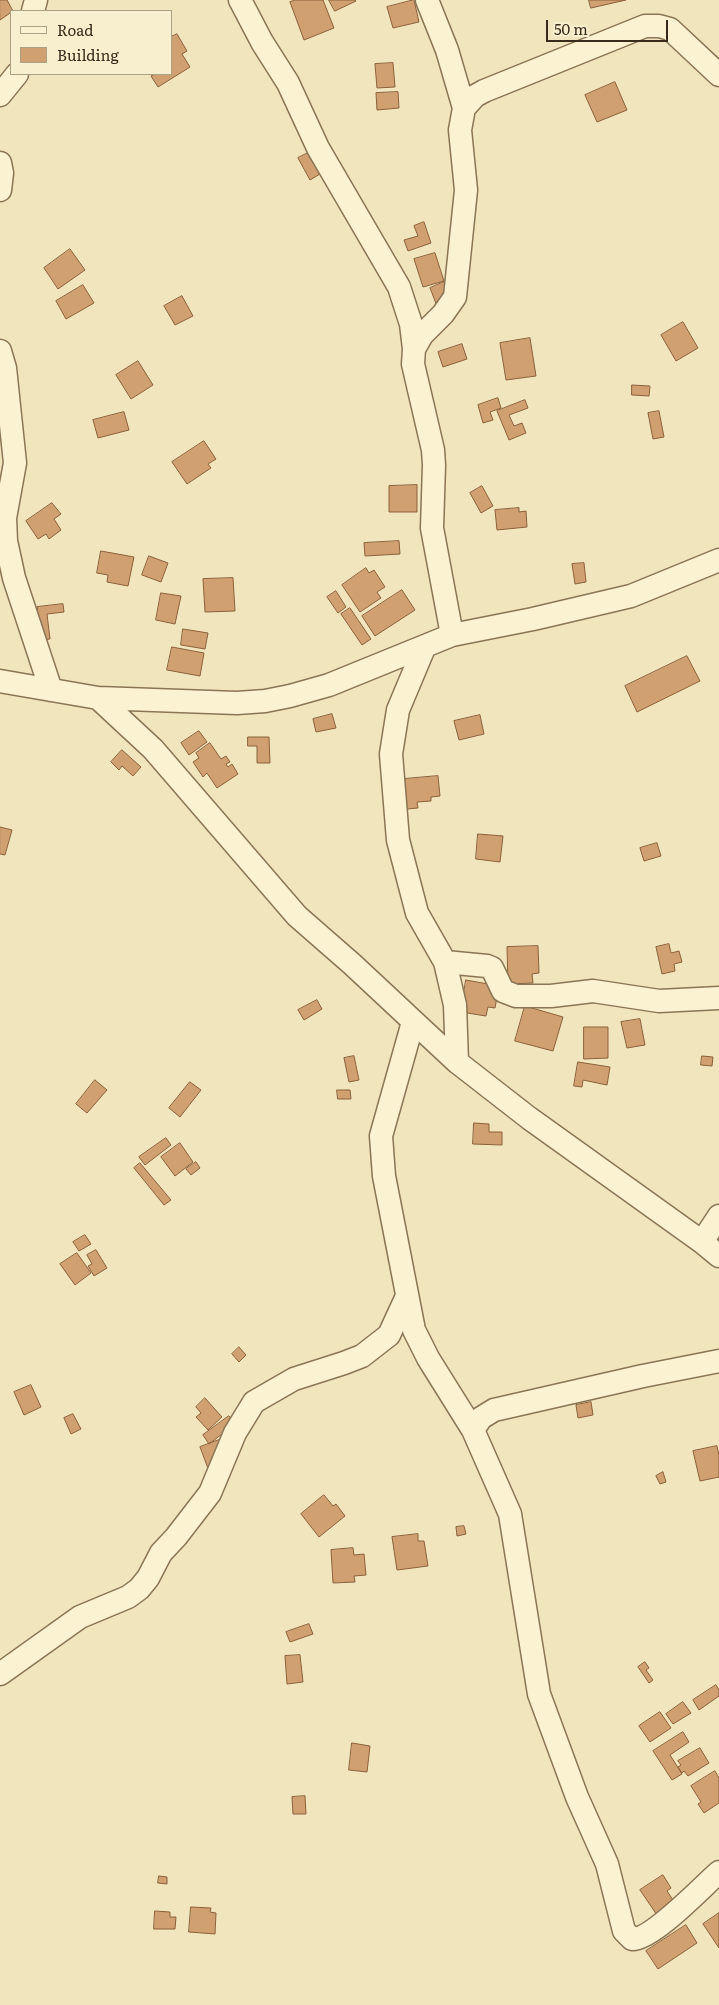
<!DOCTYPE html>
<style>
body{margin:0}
#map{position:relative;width:719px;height:2005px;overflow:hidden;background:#f1e5be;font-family:Literata,serif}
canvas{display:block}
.legend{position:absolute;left:10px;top:10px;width:162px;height:65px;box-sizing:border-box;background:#f8efce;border:1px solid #aba186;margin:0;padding:6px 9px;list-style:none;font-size:15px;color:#382b1b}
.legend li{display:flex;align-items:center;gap:10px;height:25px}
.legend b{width:25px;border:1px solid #aba186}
.scale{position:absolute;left:546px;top:20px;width:122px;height:22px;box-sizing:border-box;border:2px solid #382b1b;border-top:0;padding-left:6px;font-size:15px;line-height:18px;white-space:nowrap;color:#382b1b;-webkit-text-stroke:4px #f8efce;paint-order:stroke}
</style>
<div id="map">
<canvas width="719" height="2005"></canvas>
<ul class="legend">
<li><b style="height:6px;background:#fbf2d1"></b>Road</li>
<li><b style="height:14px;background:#d1a071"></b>Building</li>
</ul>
<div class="scale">50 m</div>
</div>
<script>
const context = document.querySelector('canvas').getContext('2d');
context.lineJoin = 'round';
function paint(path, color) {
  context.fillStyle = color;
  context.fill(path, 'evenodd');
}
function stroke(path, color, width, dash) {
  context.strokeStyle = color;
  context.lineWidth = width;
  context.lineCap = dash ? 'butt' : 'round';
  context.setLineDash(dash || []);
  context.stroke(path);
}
const building = new Path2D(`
 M0 0H7L13 11 0 20Z
 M296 0H323L334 28 304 40 290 2Z
 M329 0H355L356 1 335 11Z
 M414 0 419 22 393 28 387 7Z
 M589 0H626L591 8Z
 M177 34 187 51 182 54 190 67 158 87 151 76 155 74H171V37Z
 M393 63 395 87 377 88 375 64Z
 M615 82 627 110 597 122 585 95Z
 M398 92 399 108 377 110 376 93Z
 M308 153 320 174 310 180 298 158Z
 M424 222 431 243 408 251 404 240 418 236 414 226Z
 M70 249 85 270 58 289 44 268Z
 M435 253 444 281 423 287 414 259Z
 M444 282 452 301 437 306 430 288Z
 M83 285 94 303 66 319 56 301Z
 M182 296 193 316 175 325 164 306Z
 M683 322 698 348 676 361 661 335Z
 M530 338 536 376 506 380 500 343Z
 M462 344 467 359 443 367 438 352Z
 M138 361 153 385 131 399 116 375Z
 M632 385 650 386 649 396 632 395Z
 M498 398 501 408 490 412 493 420 483 423 478 405Z
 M525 400 528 408 509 415 514 426 522 423 526 433 509 440 497 411Z
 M659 411 664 437 653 439 648 413Z
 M124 412 129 430 98 438 93 420Z
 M204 441 216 459 208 464 211 468 187 484 172 462Z
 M417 485V512H389V486Z
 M482 486 493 506 481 513 470 493Z
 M52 503 61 514 54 519 61 530 49 539 46 534 38 539 26 521Z
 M519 508V512L526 511 527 527 497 530 495 510Z
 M399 541 400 554 365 556 364 543Z
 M101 551 134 557 128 586 107 582 108 575 97 573Z
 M149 556 168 563 161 582 142 575Z
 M584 563 586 582 575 584 572 564Z
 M366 568 369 573 374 570 385 587 377 592 381 598 360 612 342 585Z
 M233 578 235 611 205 612 203 579Z
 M402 590 415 610 375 636 362 616Z
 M336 591 346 607 338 613 327 597Z
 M161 593 181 596 175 624 156 620Z
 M63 604 64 612 47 614 50 639 41 640 37 607Z
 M350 608 371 639 362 645 341 614Z
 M183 629 208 633 205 649 181 645Z
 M172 647 204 653 200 676 167 670Z
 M687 656 700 681 637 712 625 686Z
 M332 714 336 728 316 732 313 719Z
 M480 715 484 734 459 740 454 721Z
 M199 731 207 742 189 755 181 743Z
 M248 737H269L270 763H257V746H248Z
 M210 743 221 759 226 756 230 762 226 764 228 767 232 764 238 774 217 788 207 773 203 777 193 762 199 758 196 753Z
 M122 750 141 767 133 776 122 766 119 770 111 762Z
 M438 776 440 796 431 797V801L417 802 418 808 407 809 404 779Z
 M0 827 12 830 5 855 0 854Z
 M478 834 503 836 500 862 476 859Z
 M657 843 661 856 644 861 640 848Z
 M669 944 671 953 679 951 682 962 674 964 675 971 662 974 656 947Z
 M538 946 539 973 532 974 533 983 508 984 507 947Z
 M466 980 499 986 495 1008 488 1007 486 1016 461 1012Z
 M317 1000 322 1009 304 1020 298 1010Z
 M525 1006 563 1017 553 1051 515 1041Z
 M640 1019 645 1045 627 1048 621 1022Z
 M584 1027H608V1058L584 1059Z
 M354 1056 359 1080 349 1082 344 1058Z
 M702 1056 713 1057 712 1066 701 1065Z
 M578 1062 610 1067 607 1085 583 1080 582 1087 574 1086Z
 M95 1080 107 1090 87 1113 76 1104Z
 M190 1082 201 1090 180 1117 169 1108Z
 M337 1090H350L351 1099H338Z
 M474 1123 489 1124V1132H502V1145L473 1144Z
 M166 1138 171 1145 145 1165 139 1157Z
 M180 1143 193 1162 175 1176 161 1157Z
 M196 1162 200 1168 191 1175 186 1169Z
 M140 1163 171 1200 164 1205 134 1168Z
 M85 1235 91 1244 79 1251 73 1242Z
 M96 1250 107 1268 94 1276 88 1266 92 1264 87 1255Z
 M77 1253 91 1273 75 1285 60 1264Z
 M239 1347 246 1355 239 1362 232 1354Z
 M31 1385 41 1407 24 1415 14 1392Z
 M205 1398 222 1417 208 1430 196 1417 201 1413 196 1407Z
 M591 1402 593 1415 578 1418 576 1405Z
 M73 1414 81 1429 71 1434 64 1418Z
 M229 1416 235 1424 209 1444 203 1435Z
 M224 1438 209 1471 200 1447Z
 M717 1446 719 1456V1477L700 1481 693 1451Z
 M663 1472 666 1482 660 1484 656 1476Z
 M324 1495 333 1506 336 1504 345 1516 319 1537 301 1514Z
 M464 1526 466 1534 457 1536 456 1527Z
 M418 1534V1541H424L428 1566 397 1570 392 1537Z
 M353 1548 354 1555 364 1554 366 1575 354 1576 355 1582 333 1583 331 1550Z
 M309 1624 313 1634 290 1642 286 1632Z
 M300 1655 303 1682 287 1684 285 1656Z
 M645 1662 649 1668 646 1670 653 1680 649 1683 638 1667Z
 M716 1685 719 1690V1696L699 1710 693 1700Z
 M683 1702 691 1713 673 1724 666 1714Z
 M660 1712 671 1728 650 1742 639 1726Z
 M683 1732 689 1742 670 1755 682 1774 672 1780 653 1751Z
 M352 1743 370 1746 367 1772 349 1770Z
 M700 1748 709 1763 688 1776 684 1771 682 1773 678 1767 681 1765 678 1761Z
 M715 1771 719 1778V1803L704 1813 698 1804 701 1802 691 1786Z
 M305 1796 306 1814H293L292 1797Z
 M663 1875 671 1888 667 1891 677 1906 659 1918 640 1890Z
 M159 1876 167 1877V1884L158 1883Z
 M191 1907 211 1908 210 1912 216 1913 215 1934 189 1932Z
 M155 1911 170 1912V1917H176L175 1929H154Z
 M719 1913V1948L703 1924Z
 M686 1925 697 1943 658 1969 646 1951Z`);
paint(building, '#d1a071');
stroke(building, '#8b603a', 1);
const minor = new Path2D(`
 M240 0 262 42 288 83 318 148 399 287 411 324 414 349
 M427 0 447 50 464 108 460 130 466 190 455 297 443 314 422 335 414 349 413 364 433 450 434 465 432 528 452 635
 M33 11 36 0
 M0 95 17 74
 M464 108 475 96 484 91 645 26H659L670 29 719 75
 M0 163 2 173 0 190
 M0 351 5 368 15 463 5 518 6 541 14 578 51 690
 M424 648 398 710 391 754 398 840 417 913 445 962 455 1005 457 1062
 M0 681 98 698 153 749 297 916 352 964 457 1062 529 1118 702 1242 719 1256
 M98 698 237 703 265 701 290 696 329 685 452 635 533 619 631 596 719 560
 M445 962 487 966 492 968 503 991 516 996H551L593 991 659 1001 719 998
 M413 1022 381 1136 384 1176 414 1330 428 1358 473 1430 510 1514 539 1694 577 1797 607 1864 624 1931 632 1939C652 1940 702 1887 719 1872
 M702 1242 719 1216
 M473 1430 481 1418 494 1410 643 1376 719 1361
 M0 1674 80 1617 128 1597 139 1589 148 1578 161 1553 176 1537 210 1493 235 1433 254 1402 294 1379 344 1363 362 1356 389 1335 407 1296`);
stroke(minor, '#8a7555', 25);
stroke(minor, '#fbf2d1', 22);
</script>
